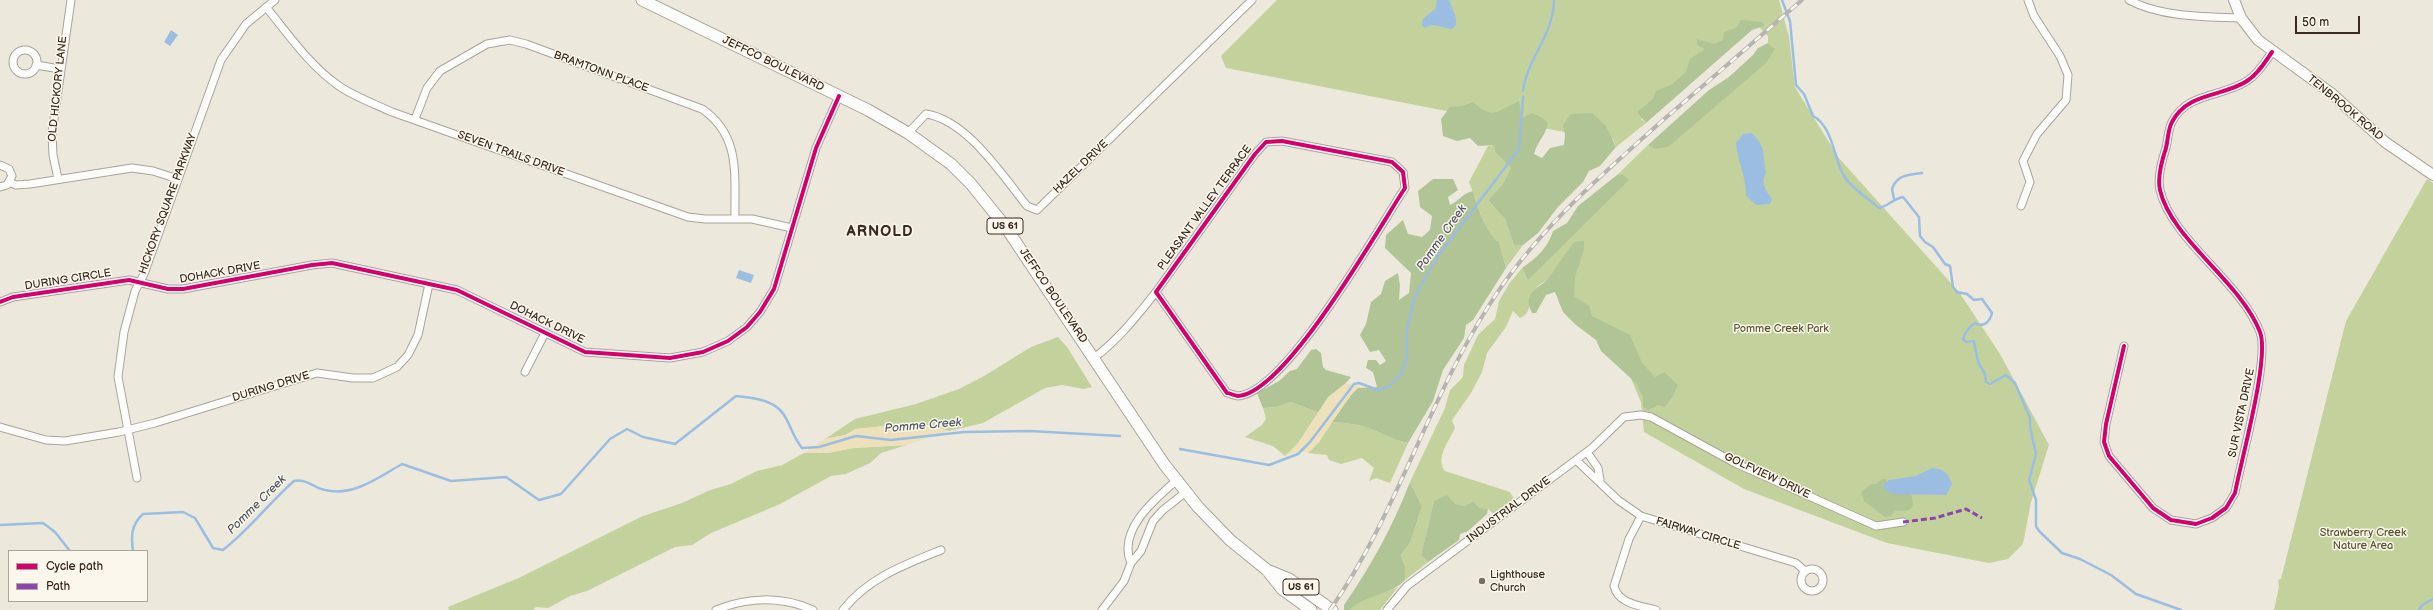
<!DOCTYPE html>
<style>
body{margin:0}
#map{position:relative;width:2433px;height:610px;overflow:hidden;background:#ece8dc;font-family:"Balsamiq Sans",sans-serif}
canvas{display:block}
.legend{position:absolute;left:8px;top:550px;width:140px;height:52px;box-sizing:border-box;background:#fbf7ec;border:1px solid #aea59a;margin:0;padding:5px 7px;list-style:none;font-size:12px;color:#3b2a1e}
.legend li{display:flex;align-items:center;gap:8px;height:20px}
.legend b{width:20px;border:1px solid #aea59a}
.scale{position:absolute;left:2295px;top:16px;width:65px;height:18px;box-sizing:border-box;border:2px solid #3b2a1e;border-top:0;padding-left:5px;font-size:12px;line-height:14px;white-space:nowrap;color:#3b2a1e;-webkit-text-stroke:3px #fbf7ec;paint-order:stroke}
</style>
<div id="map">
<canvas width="2433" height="610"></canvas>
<ul class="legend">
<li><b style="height:5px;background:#d6006c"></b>Cycle path</li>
<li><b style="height:5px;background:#8e44ad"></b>Path</li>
</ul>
<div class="scale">50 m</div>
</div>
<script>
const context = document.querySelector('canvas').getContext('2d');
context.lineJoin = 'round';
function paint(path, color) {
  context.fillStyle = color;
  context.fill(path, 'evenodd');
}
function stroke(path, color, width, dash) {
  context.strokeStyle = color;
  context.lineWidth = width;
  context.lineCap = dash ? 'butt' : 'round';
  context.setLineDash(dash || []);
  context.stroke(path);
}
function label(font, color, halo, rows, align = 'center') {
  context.font = font + ' "Balsamiq Sans",sans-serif';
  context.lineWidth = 3;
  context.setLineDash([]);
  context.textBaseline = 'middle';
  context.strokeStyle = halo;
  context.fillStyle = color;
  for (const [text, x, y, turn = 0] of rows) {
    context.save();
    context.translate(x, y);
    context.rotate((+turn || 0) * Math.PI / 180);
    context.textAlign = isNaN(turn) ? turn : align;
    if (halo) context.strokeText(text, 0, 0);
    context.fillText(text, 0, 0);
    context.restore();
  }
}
paint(new Path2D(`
 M1277 0H1779L1789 37 1795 87 1838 157 1959 292 2000 354 2049 445 2031 502 2023 544 2008 559 1989 563 1887 543 1744 489 1644 432 1641 402 1623 360 1548 280C1523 290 1537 312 1520 318L1513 311 1506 327 1487 353 1482 372 1471 393 1452 420 1455 428C1449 441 1435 458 1445 471L1510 492 1514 499 1494 514 1488 509 1480 508 1473 501 1465 506 1434 501 1421 555 1428 562 1405 580V567L1401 555 1410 543 1422 506 1410 482 1445 408 1450 390 1463 377 1464 365 1478 335 1495 319 1499 301 1509 284 1522 268 1528 280 1549 251 1627 179 1624 175H1617L1648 145 1654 149 1771 46 1768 43V36L1753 21 1641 119 1646 123 1616 147 1613 139C1483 121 1355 92 1226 68L1221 56Z
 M1494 145 1495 152 1511 168 1502 185 1488 200 1505 219 1514 245H1523L1506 268 1499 242C1484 233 1476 198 1469 182L1488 146Z
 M2427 179 2433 183V610H2274L2279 587 2278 580 2281 579 2346 321Z
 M1058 337 1067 347 1092 387 1084 389 1062 385 1045 388 983 423 949 431 934 426 925 425 911 430 901 429 894 425 856 429 845 435 825 439 855 419 916 404 959 389 984 376 1031 347Z
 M1291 402 1319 413 1298 444 1285 456 1273 446 1245 437 1262 425 1266 419 1263 408 1276 407Z
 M1332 422C1346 423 1360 424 1373 430 1385 435 1394 440 1408 443L1390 483 1376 478 1369 481 1374 468 1362 458 1341 464 1329 460 1327 455 1308 453 1319 442Z
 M907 445 881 453 870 463 846 474 831 476 778 505 711 533 692 545 675 547 587 591 570 596 548 608 536 607 533 610H449L448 607 521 577 643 516 682 503 710 490 731 484 757 471 782 465 804 453H828L853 448Z
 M1398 587 1380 610H1350C1363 596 1381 594 1398 587Z`), '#c3d29c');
paint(new Path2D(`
 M1741 20 1762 22 1764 26 1752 30 1646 123 1637 112 1653 99 1656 91 1671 85 1686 72 1690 59 1705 49 1697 45V39L1714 44 1723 40 1724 32 1737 27Z
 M1768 43 1775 49 1766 63 1668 147 1654 149 1648 145 1709 90 1729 77 1753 55 1758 48Z
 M1519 101 1522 118 1532 113 1543 118 1548 123C1546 135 1537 142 1534 154L1542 158 1550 148 1564 145 1565 135 1563 125 1571 114 1592 113 1606 126 1616 147 1600 166 1589 171 1583 182 1558 207 1538 233 1523 245H1514L1505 219 1488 200 1502 185 1511 168 1495 152 1494 145 1478 146 1470 138 1457 141 1443 136 1441 119 1450 107 1462 106 1473 102C1494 121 1496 111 1519 101Z
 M1617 175H1624L1629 180 1528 280 1522 268C1536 258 1548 248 1553 231L1567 223 1578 206Z
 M1433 179H1453L1458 190 1448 197 1450 205C1459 201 1463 193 1473 191 1476 204 1487 235 1499 242L1506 268 1473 320 1466 325 1464 338 1443 370 1433 401 1408 443C1394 440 1385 435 1373 430 1360 424 1346 423 1332 422L1356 388 1377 387 1373 372 1366 368 1368 360H1376L1380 365 1386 361 1379 350 1370 352 1360 335 1366 324 1371 302 1381 294 1385 281 1398 273 1400 286 1399 300 1409 293 1411 273 1385 248 1386 235 1403 220 1408 234 1422 237 1430 230 1432 216 1420 207 1418 191Z
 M1584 241V250L1575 277 1574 296 1589 306 1592 316 1630 335 1642 363 1655 377 1664 372 1678 385 1673 396 1665 407 1658 405 1649 410 1643 407V397L1637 384 1601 351 1596 340 1576 325 1563 312 1555 292 1546 295 1536 313H1532C1521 291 1541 288 1549 278 1557 266 1565 254 1574 242Z
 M1316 349 1321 353 1323 367 1326 370 1351 377 1346 383 1329 397 1319 413 1291 402 1276 407 1263 408 1257 393 1279 381 1290 371 1297 369 1311 350Z
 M1882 479H1886L1889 485 1911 493 1913 502 1912 508 1906 511H1895L1891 516 1885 517 1864 501 1861 492 1871 484H1876Z
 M1410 482 1422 506 1410 543 1401 555 1405 567V580C1390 596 1365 594 1350 610H1344V605C1371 566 1393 526 1410 482Z
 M1447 495 1455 504 1465 506 1473 501 1480 508 1488 509 1487 514 1468 531 1460 534 1459 540 1428 562 1421 555 1434 501Z`), '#b1c496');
paint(new Path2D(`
 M1346 383 1360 386 1348 398 1319 442 1308 453 1299 451 1285 456 1298 443 1328 397Z
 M894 425C907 434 914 425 927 425 935 425 942 429 949 431L907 445 853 448 828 453H804L825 439 845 435 856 429Z`), '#ede0ba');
paint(new Path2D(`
 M1437 0H1449L1450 2 1456 18V25L1452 29 1432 25 1424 28 1422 25 1423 19 1435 9Z
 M171 30 178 35 170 46 164 42Z
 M1751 133C1767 145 1762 156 1766 173 1760 183 1766 191 1772 199L1770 204 1756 205 1746 196C1747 178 1737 161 1736 143L1743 134Z
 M739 270 754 275 751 283 736 278Z
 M1932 468C1943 469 1948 472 1952 484L1946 495 1894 494 1884 489V485L1889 480 1916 476Z`), '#9cbde2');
stroke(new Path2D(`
 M1782 0 1790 21 1796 85 1804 94 1813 116C1833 126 1834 160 1844 176 1852 189 1868 198 1879 208 1888 206 1893 199 1903 197L1919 217 1920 236 1925 242 1933 247 1945 264 1950 266 1953 287 1957 292 1967 294 1974 300 1982 299 1992 313C1990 322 1983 328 1975 323 1968 328 1965 332 1963 339L1966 342 1974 341 1978 362 1985 374 1986 382 1990 384 2006 375 2015 383 2030 418V427L2036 454 2029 480 2036 500V526L2039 531 2062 553 2080 559 2111 575 2136 594 2181 610
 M1523 91C1527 58 1553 37 1554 0
 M1894 199 1892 189C1897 174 1909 175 1922 173
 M1180 449 1269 465 1298 454 1310 442 1354 384 1359 383 1378 390 1390 386 1401 373 1407 358 1406 334 1415 296 1438 256 1519 149 1523 97
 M0 525 43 523 55 532 70 551
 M133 551C131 536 131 525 143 514L183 512 195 518 213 548 223 550C250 529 269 503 294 481 305 478 315 488 325 490 353 497 379 477 402 464L451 481 506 477 539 500 561 494 610 439 627 429 643 437 675 444 736 396C752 398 774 399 784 415 791 426 793 437 802 448L819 447 856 436 891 440 964 432 1030 431 1120 436
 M2419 610 2422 605 2433 599`), '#9cbde2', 2.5);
const street = new Path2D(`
 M2129 0C2160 17 2205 17 2241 18
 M266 7C288 34 310 66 339 86 355 97 375 104 392 112L688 217 705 219H752L792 228
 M13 62a12 12 0 1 1 24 0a12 12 0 1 1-24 0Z
 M36 65 60 69
 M415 119 427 88 440 71 487 44 510 40 526 44 702 109C742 136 734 178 735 219
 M908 133 926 114C967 120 1002 175 1027 206L1037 210 1252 0
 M1282 141 1392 162 1403 172 1405 188C1378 229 1286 393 1238 396 1235 396 1230 393 1227 393L1156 292 1255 154 1266 142Z
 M0 165 9 169 12 176 7 185 0 187
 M58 179 53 155 52 133 71 0
 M9 182 16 185 30 184 132 168 153 171 178 179
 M2021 206 2030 182 2023 161 2037 134 2066 100 2068 75 2060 56 2034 16 2028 0
 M0 302 13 297 129 280 168 289H183L312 265 332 263 457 290 585 352 670 358 703 352 728 341 747 327 760 312 774 289 816 148 839 96
 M2124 346 2106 424 2104 442 2109 456 2153 508 2171 520 2196 524 2212 518 2226 508 2235 493C2241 460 2270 358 2260 332 2241 282 2171 239 2160 190 2157 177 2162 160 2166 148 2168 140 2168 129 2172 122 2187 92 2223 97 2247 81 2258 74 2265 62 2272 52
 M1094 358C1119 339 1137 316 1156 292
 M525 372 545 333
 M0 427 46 440 65 441 119 432 155 423 317 373 353 378H373L397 367 408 355 418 335 429 284
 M1587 452 1598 468 1600 480
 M1576 460 1618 500 1641 516 1796 563 1805 571
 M137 478 118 377 124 332 135 291 144 274 221 60 246 24 275 0
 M1641 516 1629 539 1614 586C1618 604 1641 606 1656 610
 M1131 563C1117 530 1155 499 1177 480
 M1801 580a11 11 0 1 1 22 0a11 11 0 1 1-22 0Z
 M716 610C747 597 782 596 813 610
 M843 610C868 578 904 565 941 550
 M1102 610 1124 581 1131 563 1141 551 1153 521 1163 510 1186 492
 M1387 610 1407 586 1592 448 1624 417 1641 415 1651 417 1735 463 1876 526 1903 522`);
const secondary = new Path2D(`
 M2234 0 2241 18 2258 40 2331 93 2385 142 2433 175`);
const primary = new Path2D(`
 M642 0 868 110 908 133 951 164 971 184 1005 226 1164 464 1198 507 1230 540 1267 570 1282 589 1311 610
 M1267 570 1289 579 1332 610`);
stroke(street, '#a9a49c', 9);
stroke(secondary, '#a9a49c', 12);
stroke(primary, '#a9a49c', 13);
stroke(street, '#fcfcfa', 7);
stroke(secondary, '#fcfcfa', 10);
stroke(primary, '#fcfcfa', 11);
const rail = new Path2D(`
 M1330 610C1396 516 1427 403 1488 307 1533 234 1599 177 1662 121 1709 81 1756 40 1802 0`);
stroke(rail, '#b6b4b1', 4);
stroke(rail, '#fbf7ec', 2.5, [8]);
stroke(new Path2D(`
 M1903 522 1935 518 1966 509 1982 518`), '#8e44ad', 3, [6, 3]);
stroke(new Path2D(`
 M1282 141 1392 162 1403 172 1405 188C1378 229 1286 393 1238 396 1235 396 1230 393 1227 393L1156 292 1255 154 1266 142Z
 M0 302 13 297 129 280 168 289H183L312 265 332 263 457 290 585 352 670 358 703 352 728 341 747 327 760 312 774 289 816 148 839 96
 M2124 346 2106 424 2104 442 2109 456 2153 508 2171 520 2196 524 2212 518 2226 508 2235 493C2241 460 2270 358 2260 332 2241 282 2171 239 2160 190 2157 177 2162 160 2166 148 2168 140 2168 129 2172 122 2187 92 2223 97 2247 81 2258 74 2265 62 2272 52`), '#d6006c', 4);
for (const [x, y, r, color] of [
 [1482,581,4,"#796c60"]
]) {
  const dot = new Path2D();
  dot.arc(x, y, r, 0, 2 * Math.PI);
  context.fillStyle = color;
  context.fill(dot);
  stroke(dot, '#fbf7ec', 1.5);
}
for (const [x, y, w] of [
 [1005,226,36],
 [1301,587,36]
]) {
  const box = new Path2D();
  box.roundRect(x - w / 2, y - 8, w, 16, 3);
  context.fillStyle = '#fbf7ec';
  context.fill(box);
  stroke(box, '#3b2a1e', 1);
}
label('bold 10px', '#3b2a1e', null, [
 ["US 61",1005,226],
 ["US 61",1301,587]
]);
label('11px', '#3b2a1e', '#fbf7ec', [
 ["JEFFCO BOULEVARD",773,64,26],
 ["BRAMTONN PLACE",601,72,20],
 ["OLD HICKORY LANE",58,89,-84],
 ["TENBROOK ROAD",2345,108,40],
 ["SEVEN TRAILS DRIVE",511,154,20],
 ["HAZEL DRIVE",1081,167,-44],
 ["HICKORY SQUARE PARKWAY",168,204,-70],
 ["PLEASANT VALLEY TERRACE",1205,208,-54],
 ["DOHACK DRIVE",220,273,-10],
 ["DURING CIRCLE",68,280,-9],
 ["JEFFCO BOULEVARD",1053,296,56],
 ["DOHACK DRIVE",547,323,26],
 ["DURING DRIVE",271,387,-17],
 ["SUR VISTA DRIVE",2242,413,-78],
 ["GOLFVIEW DRIVE",1767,476,25],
 ["INDUSTRIAL DRIVE",1509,510,-37],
 ["FAIRWAY CIRCLE",1698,534,17]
]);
label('11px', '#5a5734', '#fbf7ec', [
 ["Pomme Creek Park",1781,329],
 ["Strawberry Creek",2363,533],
 ["Nature Area",2363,546]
]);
label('11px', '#3b2a1e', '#fbf7ec', [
 ["Lighthouse",1490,575],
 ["Church",1490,588]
], 'left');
label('italic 12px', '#515764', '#fbf7ec', [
 ["Pomme Creek",1442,238,-55],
 ["Pomme Creek",923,426,-5],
 ["Pomme Creek",257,505,-45]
]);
context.letterSpacing = '1px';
label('bold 15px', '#3b2a1e', '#fbf7ec', [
 ["ARNOLD",880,232]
]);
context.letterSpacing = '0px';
</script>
